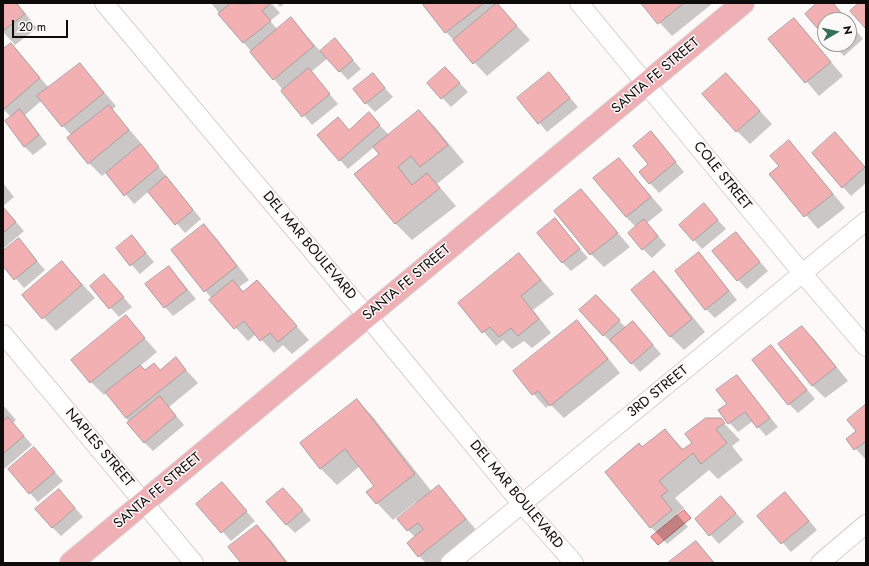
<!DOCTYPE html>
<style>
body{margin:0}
#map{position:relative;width:869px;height:566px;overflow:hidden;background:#fef9f9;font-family:Jost,sans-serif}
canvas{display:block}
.frame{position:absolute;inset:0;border:4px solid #0e0b0b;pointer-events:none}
.north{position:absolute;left:817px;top:12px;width:40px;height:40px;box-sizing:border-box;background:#fef9f9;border:1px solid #9e9a9a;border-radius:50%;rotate:81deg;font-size:11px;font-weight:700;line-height:16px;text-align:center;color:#0e0b0b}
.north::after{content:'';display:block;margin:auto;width:14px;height:18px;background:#336f59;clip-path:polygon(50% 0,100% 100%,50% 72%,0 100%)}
.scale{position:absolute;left:12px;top:20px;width:56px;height:18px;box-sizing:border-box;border:2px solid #0e0b0b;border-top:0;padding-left:5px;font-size:12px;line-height:14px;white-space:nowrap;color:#0e0b0b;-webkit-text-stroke:3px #fef9f9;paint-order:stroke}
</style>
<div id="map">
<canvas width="869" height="566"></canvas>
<div class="frame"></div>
<div class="north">N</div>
<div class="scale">20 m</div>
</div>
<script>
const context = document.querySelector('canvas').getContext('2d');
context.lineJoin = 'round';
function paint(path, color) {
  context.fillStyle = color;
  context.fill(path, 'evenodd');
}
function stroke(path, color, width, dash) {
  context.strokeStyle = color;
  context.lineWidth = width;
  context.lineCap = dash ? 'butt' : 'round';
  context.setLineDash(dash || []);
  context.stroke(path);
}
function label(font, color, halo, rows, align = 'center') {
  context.font = font + ' Jost,sans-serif';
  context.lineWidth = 3;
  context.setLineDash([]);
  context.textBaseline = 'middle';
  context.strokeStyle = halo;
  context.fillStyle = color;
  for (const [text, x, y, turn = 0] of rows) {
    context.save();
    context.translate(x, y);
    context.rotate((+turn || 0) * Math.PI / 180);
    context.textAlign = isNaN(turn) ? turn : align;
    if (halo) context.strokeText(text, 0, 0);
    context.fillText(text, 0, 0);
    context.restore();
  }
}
const water = new Path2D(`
 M684 510 691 518 658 545 651 537Z`);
paint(water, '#f59fa2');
stroke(water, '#b07375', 1);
paint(new Path2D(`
 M3 3H17L37 28 15 45 3 32Z
 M211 3H242L244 5 247 3H271L280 13 270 21 278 30 291 19 321 52 335 40 361 69 348 80 328 58 311 72 338 104 312 125Z
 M277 3H285L280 7Z
 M428 3 497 4 530 40 487 76 446 32Z
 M642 3H713L672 36Z
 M794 19 843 76 819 96 770 39Z
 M849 22 863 39 844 56 832 44H849Z
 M11 44 49 88 80 64 116 106 112 110 141 143 140 144 201 219 185 233 149 191 134 204 107 172 102 176 89 163 68 138 71 135 41 101 25 115 47 144 33 155 24 146 11 117 3 109V51Z
 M549 73 578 107 547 132 518 98Z
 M726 74 772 124 750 144 737 131Z
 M373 75 393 97 375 112 366 103Z
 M454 77 468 92 451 107 429 84Z
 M419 111 435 127 464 162 437 184 456 206 412 240 396 224 355 174 380 154 374 147 348 169 340 160 349 131 369 114 389 135Z
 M651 132 684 172 659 193 640 172 649 165Z
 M835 134 866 168V183L851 196 843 187Z
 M788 142 801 155 845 208 818 229 771 174 780 167Z
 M619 159 663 210 647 223 666 245 652 258 643 249 636 227 626 217Z
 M3 183 14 197 3 206Z
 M581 190 630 247 604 267 591 254Z
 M704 205 726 229 702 249 681 225Z
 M3 207 24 231 3 249Z
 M555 220 588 258 571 271 562 262Z
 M204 226 217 239 249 280 239 287 244 292 257 282 309 340 292 354 283 345 274 353 256 334 248 341 210 300 212 299 172 250Z
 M735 233 768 271 747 289 738 280Z
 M132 236 154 262 140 274 117 249Z
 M19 240 45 270 24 288 3 264V252Z
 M699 253 737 300 715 318 706 309Z
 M519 254 554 294 533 310 551 333 532 348 524 341 512 349 503 340 496 346 459 303Z
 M62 262 95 298 56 331 23 295Z
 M169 267 196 299 173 316 165 307Z
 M654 272 667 285 705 332 684 350 671 337 632 290Z
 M104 275 132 307 119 317 91 286Z
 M604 305 626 328 641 331 661 354 640 372 614 343 613 344 604 335Z
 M126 317 157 352 140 366 145 371H160L176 359 198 383 169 407 184 425 153 451 144 442 107 392 104 395 91 382Z
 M576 321 589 334 620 373 564 418 550 404 546 408 514 372Z
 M802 327 815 340 848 381 825 398 812 385Z
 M771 346 815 399 798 413 789 404Z
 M737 376 778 427 766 436 753 421 738 432 719 411 728 404Z
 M357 400 373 417 432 492 439 487 478 532 440 563H426L419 556 415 537 408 530 417 504 416 502 393 520 377 503 375 486 360 466 337 485 320 468Z
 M3 405 16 420 13 423 32 445 3 470Z
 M866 405V460L847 439 857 431Z
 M720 419 740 440 732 446 743 460 718 479 709 470 675 498 684 508 677 514 688 527 667 544 651 527 643 448 665 430 684 450Z
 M34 449 63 481 38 502 30 493Z
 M222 484 255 521 231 541 198 504Z
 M59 490 83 517 61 536 52 527Z
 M292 498 311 520 295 533 286 524Z
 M794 503 817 530 791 552 759 516Z
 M730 506 744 522 719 544 696 519Z
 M257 526 270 539 288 563H242Z
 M696 542 715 563H671Z`), '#0003');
const building = new Path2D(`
 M3 3H16L25 14 3 31Z
 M231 3 243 4 271 3 262 11 271 21 243 43 218 14Z
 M426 3H484L445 33 423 5Z
 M497 3 517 26 473 64 453 40Z
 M641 3H684L658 24Z
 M817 3H833L847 20H825V37L805 14Z
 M859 3H866V29L850 11Z
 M291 17 314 46 273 80 250 52Z
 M794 18 831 62 805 83 768 39Z
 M849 22 855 30 849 35Z
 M335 38 353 60 339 72 320 51Z
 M11 43 40 78 3 110V49Z
 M80 63 104 93 62 127 37 96Z
 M445 67 460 83 441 99 427 83Z
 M309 68 330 94 302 117 281 91Z
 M549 72 570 98 538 124 517 98Z
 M373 73 385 88 365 104 353 89Z
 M726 73 760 111 736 132 702 94Z
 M109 105 129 130 88 164 67 138Z
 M20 109 39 135 24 147 5 121Z
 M419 110 448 145 420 167 411 156 398 167 412 185 427 173 440 188 395 224 354 174 379 154 373 147Z
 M369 112 380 125 339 161 317 135 338 117 349 130Z
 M651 131 676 162 649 184 639 172 648 164 633 146Z
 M835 132 865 167 842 188 812 153Z
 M789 140 833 194 804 217 769 174 779 166 770 156Z
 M141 144 159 167 124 196 106 173Z
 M619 158 651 197 626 217 593 178Z
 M166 176 193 210 175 225 148 192Z
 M581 189 618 233 590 255 554 211Z
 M704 203 718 220 693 241 679 225Z
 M3 207 16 222 3 233Z
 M555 218 580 249 562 263 537 233Z
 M644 219 658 236 642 250 628 233Z
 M204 224 237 266 204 292 171 250Z
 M736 232 760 262 737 281 712 251Z
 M132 235 146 253 130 266 116 248Z
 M19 238 37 261 14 280 3 266V251Z
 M699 252 729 291 705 310 675 271Z
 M519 253 541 280 521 296 539 319 518 336 511 328 499 337 490 327 482 333 458 303Z
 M62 261 82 285 42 319 22 295Z
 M169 266 187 290 164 308 145 284Z
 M654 271 692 319 670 337 631 290Z
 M104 274 124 297 109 309 90 286Z
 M233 280 243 292 257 280 297 326 278 342 270 333 260 341 244 321 234 329 209 300Z
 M596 295 620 320 603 336 579 310Z
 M126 315 145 338 90 383 71 360Z
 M577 320 608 359 550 406 538 391 532 395 513 371Z
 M633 321 653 345 631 364 610 340Z
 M802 326 836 367 812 386 778 344Z
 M771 345 807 390 788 405 752 360Z
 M176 357 186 370 126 418 105 392 140 365 145 370 154 363 160 370Z
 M737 375 770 418 757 428 745 412 728 424 718 410 727 404 716 390Z
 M160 396 176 416 144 443 127 423Z
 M357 399 415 474 376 504 366 492 374 486 345 449 320 469 300 443Z
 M866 404V443L865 442 854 450 846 439 856 431 847 420Z
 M8 417 24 436 3 454V421Z
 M706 418H721L725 423 716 429 727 443 701 464 693 453 659 481 668 491 661 496 672 510 650 528 605 472 639 443 642 447 665 429 682 450 692 443 685 434Z
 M34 447 55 472 29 494 8 469Z
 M222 482 247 511 221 533 196 504Z
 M439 485 466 519 418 557 407 543 423 529 418 523 407 531 397 519Z
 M283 488 303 510 286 525 266 502Z
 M59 489 75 508 52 528 35 509Z
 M785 492 809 521 781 544 757 516Z
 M721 496 736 513 709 536 695 519Z
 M257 525 287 563H241L228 547Z
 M696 541 714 563H670L669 562Z`);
paint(building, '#f2b0b2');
stroke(building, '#a89e9e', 1);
const minor = new Path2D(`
 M104 3 367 316 521 503 574 563
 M579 3 803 274 866 347
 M3 334 194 563
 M450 563 866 221
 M820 563 866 524`);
const major = new Path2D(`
 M71 563 743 3`);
stroke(minor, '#d9cece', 20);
stroke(major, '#d8d8d8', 24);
stroke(minor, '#fff', 18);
stroke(major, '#efb0b5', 22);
label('14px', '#0e0b0b', '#fef9f9', [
 ["SANTA FE STREET",656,76,-40],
 ["COLE STREET",722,176,51],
 ["DEL MAR BOULEVARD",309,246,50],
 ["SANTA FE STREET",407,283,-40],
 ["3RD STREET",658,392,-39],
 ["NAPLES STREET",99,448,50],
 ["SANTA FE STREET",158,491,-40],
 ["DEL MAR BOULEVARD",516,495,50]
]);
</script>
